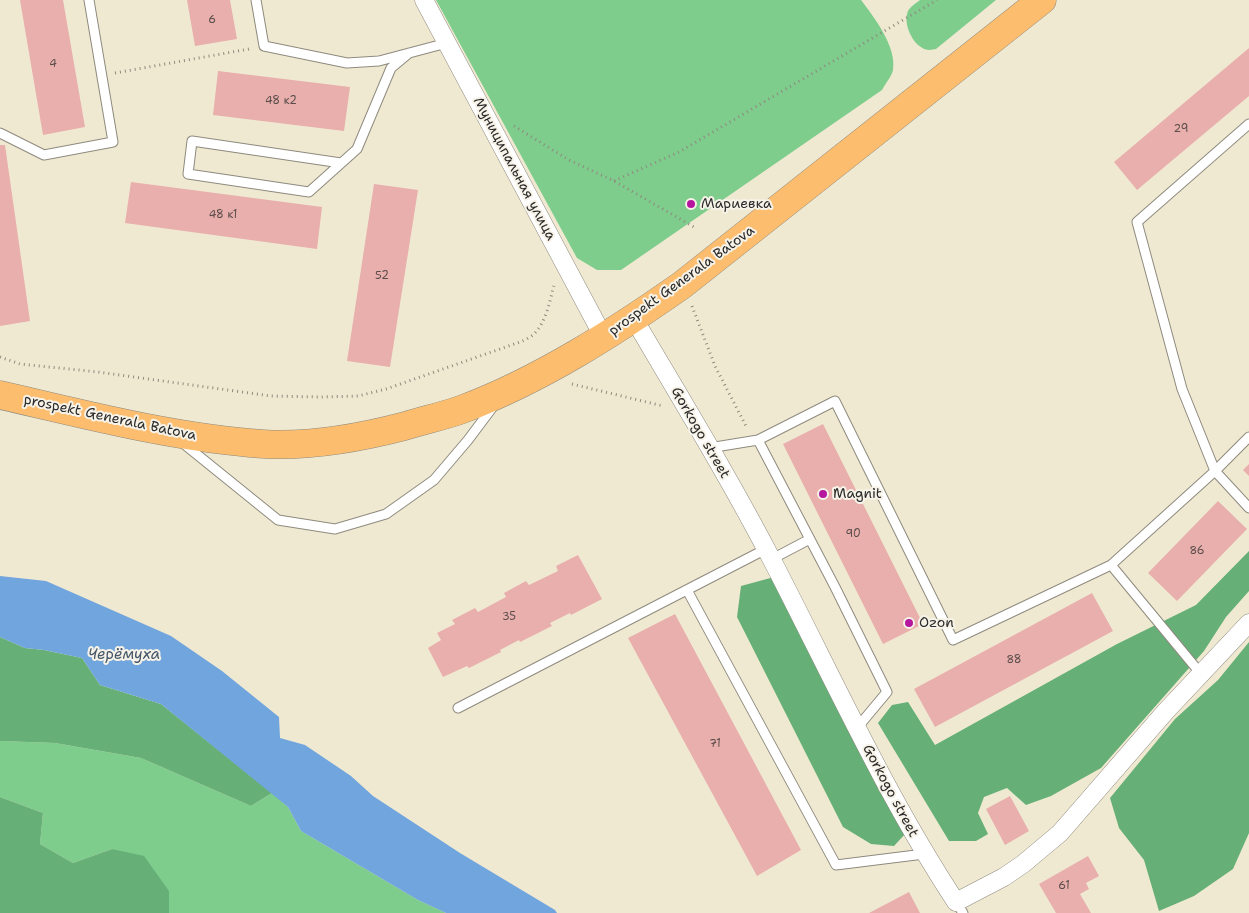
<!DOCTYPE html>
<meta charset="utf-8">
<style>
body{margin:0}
canvas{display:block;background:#f0e9d2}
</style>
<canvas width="1249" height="913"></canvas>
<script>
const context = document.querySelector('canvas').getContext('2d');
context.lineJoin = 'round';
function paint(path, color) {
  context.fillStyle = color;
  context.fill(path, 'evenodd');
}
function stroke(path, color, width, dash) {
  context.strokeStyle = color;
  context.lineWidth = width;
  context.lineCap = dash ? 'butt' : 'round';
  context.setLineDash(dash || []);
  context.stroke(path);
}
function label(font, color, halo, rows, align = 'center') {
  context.font = font + ' "Shantell Sans",sans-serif';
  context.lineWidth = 4;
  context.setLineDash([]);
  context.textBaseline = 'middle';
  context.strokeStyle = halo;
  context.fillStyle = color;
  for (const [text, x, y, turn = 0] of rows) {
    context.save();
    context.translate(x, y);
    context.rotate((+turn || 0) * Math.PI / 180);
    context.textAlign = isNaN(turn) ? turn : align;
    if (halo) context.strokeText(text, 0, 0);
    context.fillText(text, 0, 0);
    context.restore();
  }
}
paint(new Path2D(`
 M436 0H861C874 17 897 47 893 70 892 76 885 84 882 90L621 270H597L577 258Z
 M920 0H996L936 49C931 50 926 51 921 47 911 41 903 22 908 11 910 7 916 3 920 0Z
 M0 741 55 743 141 758 251 806 272 793 288 807 301 831 418 900 446 913H169V891L112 849 73 863 40 844 43 813 0 797Z`), '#7ecd8d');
paint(new Path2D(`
 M1249 551V591L1226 617 1204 651 1101 768 1051 796 1026 805 1007 788 984 797 978 813 988 834 976 841H949L878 723 892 705 908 702 935 745 1117 644 1196 605Z
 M774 577 906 833 894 846 871 844 843 827 737 617 741 586Z
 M0 637 25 648 44 650 82 658 100 685 161 704 272 793 251 806 141 758 55 743 0 741Z
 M1249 642V833L1233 869 1194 896 1159 911 1144 860 1119 828 1110 798 1175 719 1218 680Z
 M0 797 43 813 40 844 73 863 112 849 144 856 169 891V913H0Z`), '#66b078');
paint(new Path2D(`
 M0 576 46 581 171 636 222 671 279 717 280 738 305 745 351 776 373 796 460 853 555 910 557 913H446L418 900 301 831 288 807 161 704 100 685 82 658 44 650 25 648 0 637Z`), '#71a5dd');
paint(new Path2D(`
 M20 0H63L85 127 43 135Z
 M187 0H230L237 39 195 46Z
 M1249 48V96L1137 190 1114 162Z
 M218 71 350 87 344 131 213 115Z
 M0 145H5L30 321 0 326Z
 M131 182 322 207 317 249 125 223Z
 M374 184 418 190 390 367 347 361Z
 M823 424 923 624 883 644 783 444Z
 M1249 464V476L1243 470Z
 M1218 501 1247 529 1177 601 1148 573Z
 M578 555 602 599 571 615 570 613 550 623 552 626 520 642 519 640 500 650 501 652 469 668 467 666 443 677 428 648 441 640 437 633 455 624 452 620 475 608 478 612 506 597 504 593 526 581 529 585 558 571 556 566Z
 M1092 593 1113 631 935 727 914 689Z
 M675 614 801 850 757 876 628 638Z
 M1010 796 1029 831 1005 845 986 809Z
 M1088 856 1099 876 1086 883 1089 889 1080 894 1091 913H1056L1039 884Z
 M909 892 920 913H869Z`), '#e8afac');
const lane = new Path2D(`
 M256 0 264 46 347 63 379 61 447 43
 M1249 124 1137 222 1182 389 1215 471 1249 508
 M0 133 44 155 113 142 89 0
 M341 163 192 141 188 174 309 192 357 149 391 68 409 53
 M758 440 835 401 953 640 1111 565 1201 674
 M184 444 278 520 335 529 386 514 434 480 468 440 495 404
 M709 448 758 440 835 587 887 692 857 728
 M772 559 810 539
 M1111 565 1215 471 1249 437
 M687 590 836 865 924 854
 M458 708 766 549
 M956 902 963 913`);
const street = new Path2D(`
 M424 0 604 338
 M634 319C681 399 730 479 773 562 832 676 885 794 956 902L1004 877 1023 864 1060 833 1166 711 1249 623`);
const primary = new Path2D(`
 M0 395C87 415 174 438 263 444 311 447 359 438 405 426 424 420 444 416 463 409 540 380 615 332 682 285L1042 0`);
stroke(lane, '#8e8a7e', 11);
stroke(street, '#8e8a7e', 19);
stroke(primary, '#8e8a7e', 29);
stroke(new Path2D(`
 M115 73 249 49
 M514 126 569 160 614 181 694 227
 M614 181 679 152 937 0
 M692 306 715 366 747 428
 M0 357 20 364 98 372 271 396 320 397 358 396 386 389 520 342C525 340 531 337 534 334 546 322 550 301 554 285
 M572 384 663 406`), '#8e8a7e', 3, [1, 4]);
stroke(lane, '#fff', 9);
stroke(street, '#fff', 18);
stroke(primary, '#fcbd6f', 28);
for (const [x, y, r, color] of [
 [691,204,5,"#b5179e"],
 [823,494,5,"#b5179e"],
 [909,623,5,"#b5179e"]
]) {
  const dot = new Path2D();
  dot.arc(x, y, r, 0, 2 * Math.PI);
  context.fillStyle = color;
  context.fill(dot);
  stroke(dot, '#f7f3e8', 2);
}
label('11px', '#5a4c4b', null, [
 ["6",212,20],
 ["4",53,64],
 ["48 к2",281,101],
 ["29",1181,129],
 ["48 к1",223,215],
 ["52",382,276],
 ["90",853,534],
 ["86",1197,551],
 ["35",509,617],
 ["88",1014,660],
 ["71",715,744],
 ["61",1064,886]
]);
label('14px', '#2b2b2b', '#f7f3e8', [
 ["Муниципальная улица",514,169,62],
 ["prospekt Generala Batova",682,281,-36],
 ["prospekt Generala Batova",110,418,12],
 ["Gorkogo street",700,433,60],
 ["Gorkogo street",890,791,62]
]);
label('14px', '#2b2b2b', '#f7f3e8', [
 ["Мариевка",701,204],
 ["Magnit",833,494],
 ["Ozon",919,623]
], 'left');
label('italic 15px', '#445669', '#f7f3e8', [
 ["Черёмуха",124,655]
]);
</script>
